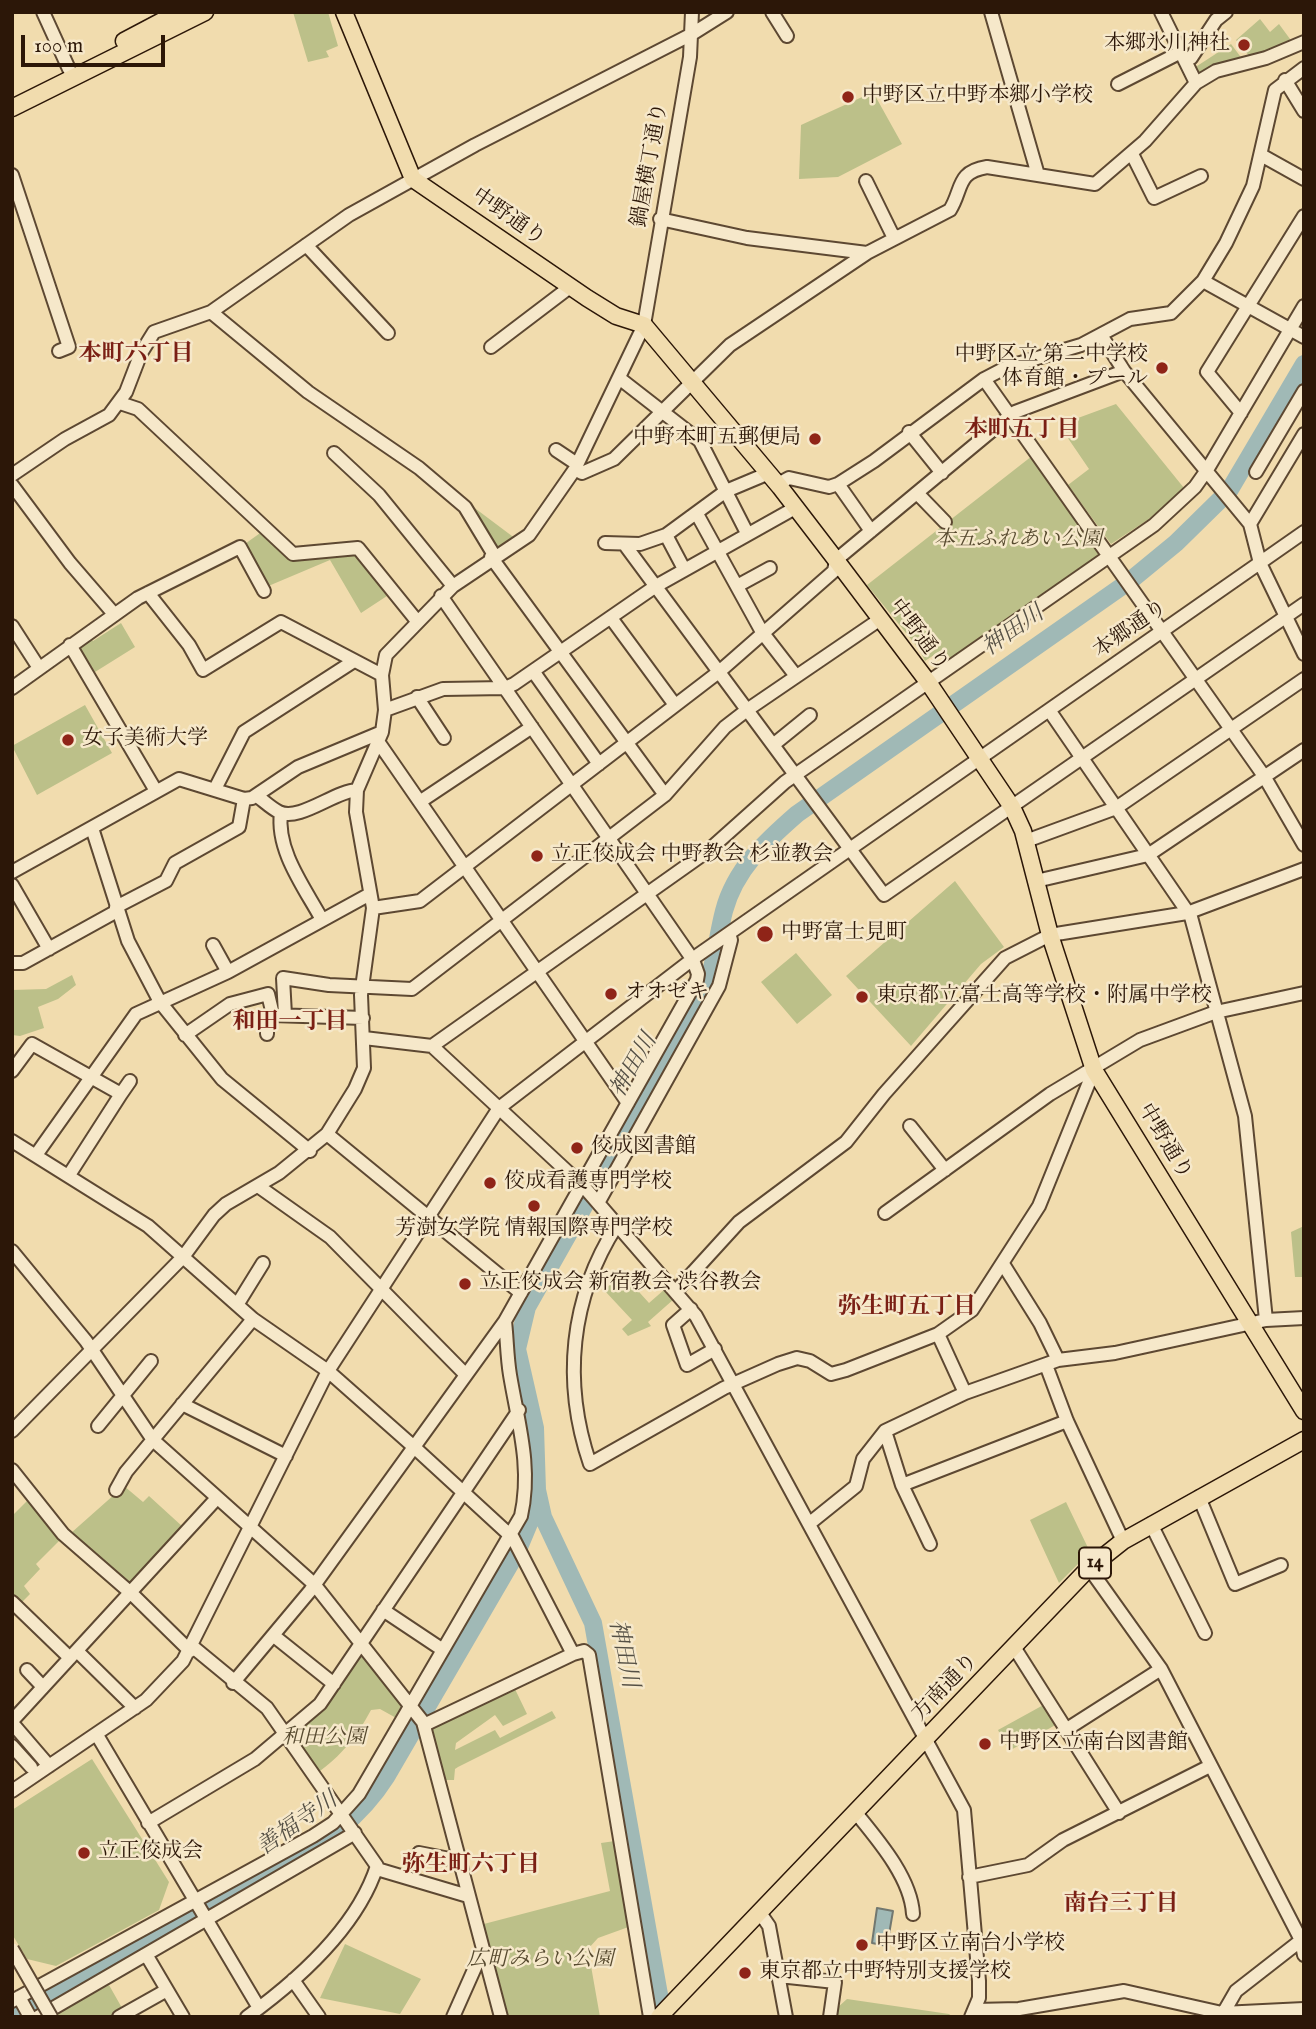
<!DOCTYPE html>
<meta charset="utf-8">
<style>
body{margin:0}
#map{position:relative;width:1316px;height:2029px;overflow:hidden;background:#f1dcae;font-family:"IM FELL English",serif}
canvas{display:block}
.frame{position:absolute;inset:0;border:14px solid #2c1708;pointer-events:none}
.scale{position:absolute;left:21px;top:35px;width:144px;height:32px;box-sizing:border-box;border:4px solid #2c1708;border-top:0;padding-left:9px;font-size:21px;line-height:24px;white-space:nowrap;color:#2c1708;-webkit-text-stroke:5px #f6e8ca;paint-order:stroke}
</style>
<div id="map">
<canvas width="1316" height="2029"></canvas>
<div class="frame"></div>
<div class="scale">100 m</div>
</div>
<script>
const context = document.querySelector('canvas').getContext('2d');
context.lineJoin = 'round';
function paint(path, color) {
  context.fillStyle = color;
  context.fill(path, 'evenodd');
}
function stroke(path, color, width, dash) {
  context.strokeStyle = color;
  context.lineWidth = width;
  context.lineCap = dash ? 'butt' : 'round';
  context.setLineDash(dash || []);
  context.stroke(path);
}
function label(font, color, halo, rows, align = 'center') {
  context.font = font + ' "IM FELL English","Noto Serif JP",serif';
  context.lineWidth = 5;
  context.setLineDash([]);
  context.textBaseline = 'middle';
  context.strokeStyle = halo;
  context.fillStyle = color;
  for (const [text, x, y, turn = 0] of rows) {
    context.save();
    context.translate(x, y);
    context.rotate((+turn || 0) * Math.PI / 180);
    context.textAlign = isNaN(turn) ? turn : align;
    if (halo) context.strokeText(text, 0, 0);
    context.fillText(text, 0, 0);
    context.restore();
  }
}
paint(new Path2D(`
 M293 12H328L338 46 326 51 329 57 308 62Z
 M1260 19 1270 32 1279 24 1290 39 1288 43 1250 57 1236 40Z
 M1231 44 1243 60 1198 76 1194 68Z
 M873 92 902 144 838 177 799 179 801 125Z
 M1116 404 1184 488 1149 519 1111 544 1068 485 1089 469 1059 425Z
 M1032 456 1101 555 952 660 943 649 925 661 919 649 867 585Z
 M472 506 516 539 497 550Z
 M263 531 288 556 355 551 390 594 361 613 330 560 266 587 242 546Z
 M121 623 135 647 95 672 78 645 89 637 93 641Z
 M85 705 112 753 37 795 12 746Z
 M955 881 1004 947 981 964 911 1046 846 976Z
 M796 953 832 995 797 1024 761 982Z
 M72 975 76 985 58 999 38 1007 44 1028 20 1036 12 1035V990L46 989Z
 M1304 1226V1277H1295L1291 1232Z
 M630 1282 649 1303 665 1289 674 1299 648 1322 651 1326 628 1336 622 1329 632 1320 604 1290 611 1284 619 1292Z
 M124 1486 143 1502 149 1496 183 1527 131 1586 71 1533Z
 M29 1499 61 1539 36 1564 40 1569 24 1586 30 1594 20 1604 12 1596V1516Z
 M1066 1502 1090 1552 1059 1583 1030 1520Z
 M360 1653 403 1708 398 1719 380 1709 371 1710C356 1738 342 1755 316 1774L292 1734Z
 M514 1687 527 1714 503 1726 495 1715 456 1743 455 1750 495 1730 500 1738 552 1711 556 1718 458 1767 455 1769 454 1780H444L430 1727Z
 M1047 1703 1059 1723 1009 1751 998 1730Z
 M92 1759 169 1882 159 1910 56 1966 27 1959 12 1934V1810Z
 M615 1841 634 1925 598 1938 588 1949 600 2017H503L480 1925 610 1891 601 1843Z
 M345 1944 421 1979 400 2014 320 1998Z
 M109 1985 122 2008 108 2017H59L57 2014Z
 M847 1999 949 2014 953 2017H836L837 2008Z`), '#bcc089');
const water = new Path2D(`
 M877 1908 893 1911 887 1946 872 1943Z`);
paint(water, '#a0b9b6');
stroke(water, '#727870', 2);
stroke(new Path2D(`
 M15 2017 282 1868C324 1843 360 1818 386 1777L517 1552 532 1516 536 1495
 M663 2017 593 1623 543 1517 537 1490 535 1428 517 1349 527 1307 701 999C715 970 716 942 724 911 735 869 766 841 797 814L1131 580 1176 543 1229 491 1304 364`), '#a0b9b6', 18);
const minor = new Path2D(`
 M43 12 69 69
 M772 12 787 36
 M991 12 1038 175
 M1161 12 1196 83
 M1185 61 1191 58 1216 20 1226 12
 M1285 80 1304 111
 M1118 84 1181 52
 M1132 154 1154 198 1201 176
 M1261 155 1304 179
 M12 175 69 347 59 351
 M866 181 892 234 897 237
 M660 219 747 238 867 253
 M306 245 388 333
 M1203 281 1304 337
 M211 312 308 392 419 468 465 507 494 555
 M1101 335 1124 371 1250 524 1260 563 1304 654
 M491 347 570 287
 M619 378 700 441 747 533
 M984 379 1264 776 1304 845
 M120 403 138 409 293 554 358 548 417 621
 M1241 413 1207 372 1304 216
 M909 432 942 473
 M556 450 577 464
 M334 453 379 495 453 586
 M575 469 582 473 614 459 730 345 867 253 950 210C963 189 956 172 987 167L1095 184 1145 141 1196 83 1216 71 1266 58 1304 42
 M1256 472 1304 391
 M12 475 65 439 109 415 126 392 141 353 154 332 211 312 349 215 475 145 692 34 727 12
 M778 484 789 478 829 487 838 484 874 461 984 379 1007 367 1081 345 1130 319 1171 313 1203 281 1226 243 1253 186 1275 90 1304 68
 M838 484 871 531
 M12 485 70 563 114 614
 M917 493 945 522
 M697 514 762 632 796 676
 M1250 524 1304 434
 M666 535 684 569
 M605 543 640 544 666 535 726 491 769 473
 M625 545 884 895 1304 604
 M491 557 665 795
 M737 586 770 568
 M148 593 189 645 203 670 281 622 382 675
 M611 618 675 705
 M12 626 39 668
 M70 645 156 791
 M533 671 599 764
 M12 688 138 598 240 547 264 591
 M417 697 444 738
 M385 710 443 689 505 688 514 684 656 586 795 508
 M1049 710 1191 917 1245 1116 1266 1320
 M379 743 628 1103
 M773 745 810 715
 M215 789 244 732 354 661
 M257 796C264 801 271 808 279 812 299 822 335 791 357 790
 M421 801 532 727
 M281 813C276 850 304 887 321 918
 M92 828 128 941 160 1002 222 1079 310 1151
 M1026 841 1116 808 1304 679
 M12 872 179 779 244 799 252 798 298 767 382 732
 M1036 881 1148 855 1304 750
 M12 885 49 949
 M116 907 166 881 175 863 239 827 244 799
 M373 908 420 901 720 671 834 571 836 560 1001 423 1015 412 1124 371
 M213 945 228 972
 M12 963H23L117 911
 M285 1015 283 978 329 985 412 989 665 795 725 727 747 710 879 620
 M267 1034V1023L273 1015 363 1018
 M185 1035 230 1004 268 994 273 1015
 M364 1038 432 1046 585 1188 696 1316 964 1810 979 1981V1998L971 2017
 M432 1046 709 850 785 782 1154 525 1195 487 1207 470 1304 306
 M12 1071 32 1044 121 1094 69 1175
 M121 1094 130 1081
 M910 1126 945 1170
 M327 1134 521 1293
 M12 1141 148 1226 253 1319 328 1371 414 1447 513 1538 573 1654
 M36 1155 136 1014 228 972 370 894
 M258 1186 330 1237 465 1374
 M598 1203 719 986 731 940 729 934
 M885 1213 1050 1094 1140 1040 1216 1012 1304 993
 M617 1225C570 1298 562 1382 590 1464L724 1388 778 1364 797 1358 810 1361 831 1374 846 1370 938 1334 972 1310 1039 1206 1094 1070
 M12 1251 86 1341 153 1440 314 1584 423 1722 501 2017
 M1003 1264 1040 1323 1058 1360
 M676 1291 739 1222 846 1142 884 1094 1005 958 1050 935 1187 913 1304 869
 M237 1305 263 1263
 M691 1309 673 1325 687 1365 715 1349
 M938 1334 965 1393
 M1046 1365 1067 1421 1123 1541
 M182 1404 286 1456
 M98 1426 151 1361
 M12 1431 183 1257 214 1215 226 1204 279 1173 327 1134 355 1089 364 1068 361 995 373 908 356 812 357 790 382 732 385 710 382 675 386 655 453 586 529 535 575 469 644 325 690 57 692 12
 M885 1431 902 1485 930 1544
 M12 1470 63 1534 132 1594 190 1651
 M902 1485 1067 1421
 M116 1490 126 1472 253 1319
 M1199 1497 1235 1584 1281 1565
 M810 1523 856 1486 863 1459 885 1431 965 1393 1058 1360 1115 1353 1266 1320 1304 1318
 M1151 1524 1205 1633
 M1089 1568 1161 1669 1301 1940 1304 1955
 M12 1602 70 1658
 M383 1610 443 1650
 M274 1636 334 1684
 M193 1647 267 1708 377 1866C357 1928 298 1980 247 2017
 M1014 1647 1119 1813
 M77 1651 135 1708
 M27 1670 43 1687
 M233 1683 310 1591 505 1321
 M12 1721 217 1498
 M12 1723 49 1766
 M424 1725 573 1654 584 1651 589 1655 650 2017
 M1067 1729 1161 1669
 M97 1735 259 2008
 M12 1746 31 1767
 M12 1791 146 1700 183 1661 328 1371 499 1108 698 955 1304 532
 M856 1813C878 1840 911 1878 913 1914
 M148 1823 255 1759 320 1704 519 1410
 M419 1853 460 1861
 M377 1869 468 1896
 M969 1877 1028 1865 1063 1840 1210 1766
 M760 1913 769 1926 786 2017
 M147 1956 183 2017
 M779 1976 835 1982 830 2017
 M293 1980 319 2017
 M19 1997 30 2017
 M12 2001 313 1836 333 1823 359 1794 521 1516C532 1467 518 1423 510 1375 507 1357 507 1339 505 1321L697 980 698 974 693 960 441 596
 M975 2010 1019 2009 1124 1991 1222 2013 1304 2009
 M38 2017 355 1833
 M119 2017 167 1990
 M453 2017 481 1954
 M1221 2017 1236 1991 1304 1938`);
const major = new Path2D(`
 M344 12 413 179 587 298 616 316 644 325 780 487 836 560 928 682 1012 807 1023 831 1050 935 1094 1070 1304 1411
 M124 41 179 12
 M12 108 205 12
 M659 2017 1089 1568 1123 1541 1304 1440`);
stroke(minor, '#5d4832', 16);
stroke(major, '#2c1708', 19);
stroke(minor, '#f6e8ca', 12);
stroke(major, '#f1dcae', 16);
const minorBridge = new Path2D(`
 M12 1949 51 2017`);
stroke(minorBridge, '#5d4832', 16, []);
stroke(minorBridge, '#f6e8ca', 12);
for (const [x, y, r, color] of [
 [1244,45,7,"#8f2418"],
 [848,97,7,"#8f2418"],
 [1162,368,7,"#8f2418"],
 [815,439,7,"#8f2418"],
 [68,740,7,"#8f2418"],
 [537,856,7,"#8f2418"],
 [765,934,9,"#8f2418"],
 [611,994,7,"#8f2418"],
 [862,997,7,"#8f2418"],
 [577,1148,7,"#8f2418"],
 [490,1183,7,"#8f2418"],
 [534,1206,7,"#8f2418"],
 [465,1284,7,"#8f2418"],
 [985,1744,7,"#8f2418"],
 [84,1853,7,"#8f2418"],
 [862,1945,7,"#8f2418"],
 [745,1973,7,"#8f2418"]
]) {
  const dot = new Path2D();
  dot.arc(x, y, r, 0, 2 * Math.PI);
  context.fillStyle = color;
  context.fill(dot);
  stroke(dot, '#f6e8ca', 2.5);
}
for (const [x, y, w] of [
 [1095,1563,32]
]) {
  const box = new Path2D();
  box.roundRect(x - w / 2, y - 15.5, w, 31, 5);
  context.fillStyle = '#f6e8ca';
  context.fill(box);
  stroke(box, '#2c1708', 2);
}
label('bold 19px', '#2c1708', null, [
 ["14",1095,1563]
]);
label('21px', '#2c1708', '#f6e8ca', [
 ["本郷氷川神社",1230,45,"right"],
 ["中野区立中野本郷小学校",862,97],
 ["中野区立 第二中学校",1148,356,"right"],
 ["体育館・プール",1148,380,"right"],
 ["中野本町五郵便局",801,439,"right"],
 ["女子美術大学",82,740],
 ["立正佼成会 中野教会 杉並教会",551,856],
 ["中野富士見町",781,934],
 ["オオゼキ",625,994],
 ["東京都立富士高等学校・附属中学校",876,997],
 ["佼成図書館",591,1148],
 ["佼成看護専門学校",504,1183],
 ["芳澍女学院 情報国際専門学校",534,1230,"center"],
 ["立正佼成会 新宿教会 渋谷教会",479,1284],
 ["中野区立南台図書館",999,1744],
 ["立正佼成会",98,1853],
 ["中野区立南台小学校",876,1945],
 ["東京都立中野特別支援学校",759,1973]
], 'left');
label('21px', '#2c1708', '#f6e8ca', [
 ["鍋屋横丁通り",651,165,-80],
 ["中野通り",508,218,35],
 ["本郷通り",1131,630,-35],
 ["中野通り",918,636,53],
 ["中野通り",1164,1142,59],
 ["方南通り",946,1688,-46]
]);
label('italic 21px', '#574a2f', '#f6e8ca', [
 ["本五ふれあい公園",1018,541],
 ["和田公園",324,1739],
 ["広町みらい公園",540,1961]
]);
label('bold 23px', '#7a1f14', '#f6e8ca', [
 ["本町六丁目",136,355],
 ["本町五丁目",1022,431],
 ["和田一丁目",290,1023],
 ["弥生町五丁目",907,1308],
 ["弥生町六丁目",471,1866],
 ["南台三丁目",1121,1905]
]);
label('italic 23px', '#555045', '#f6e8ca', [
 ["神田川",1014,632,-35],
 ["神田川",635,1066,-60],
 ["神田川",622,1654,78],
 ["善福寺川",298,1825,-35]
]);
</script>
